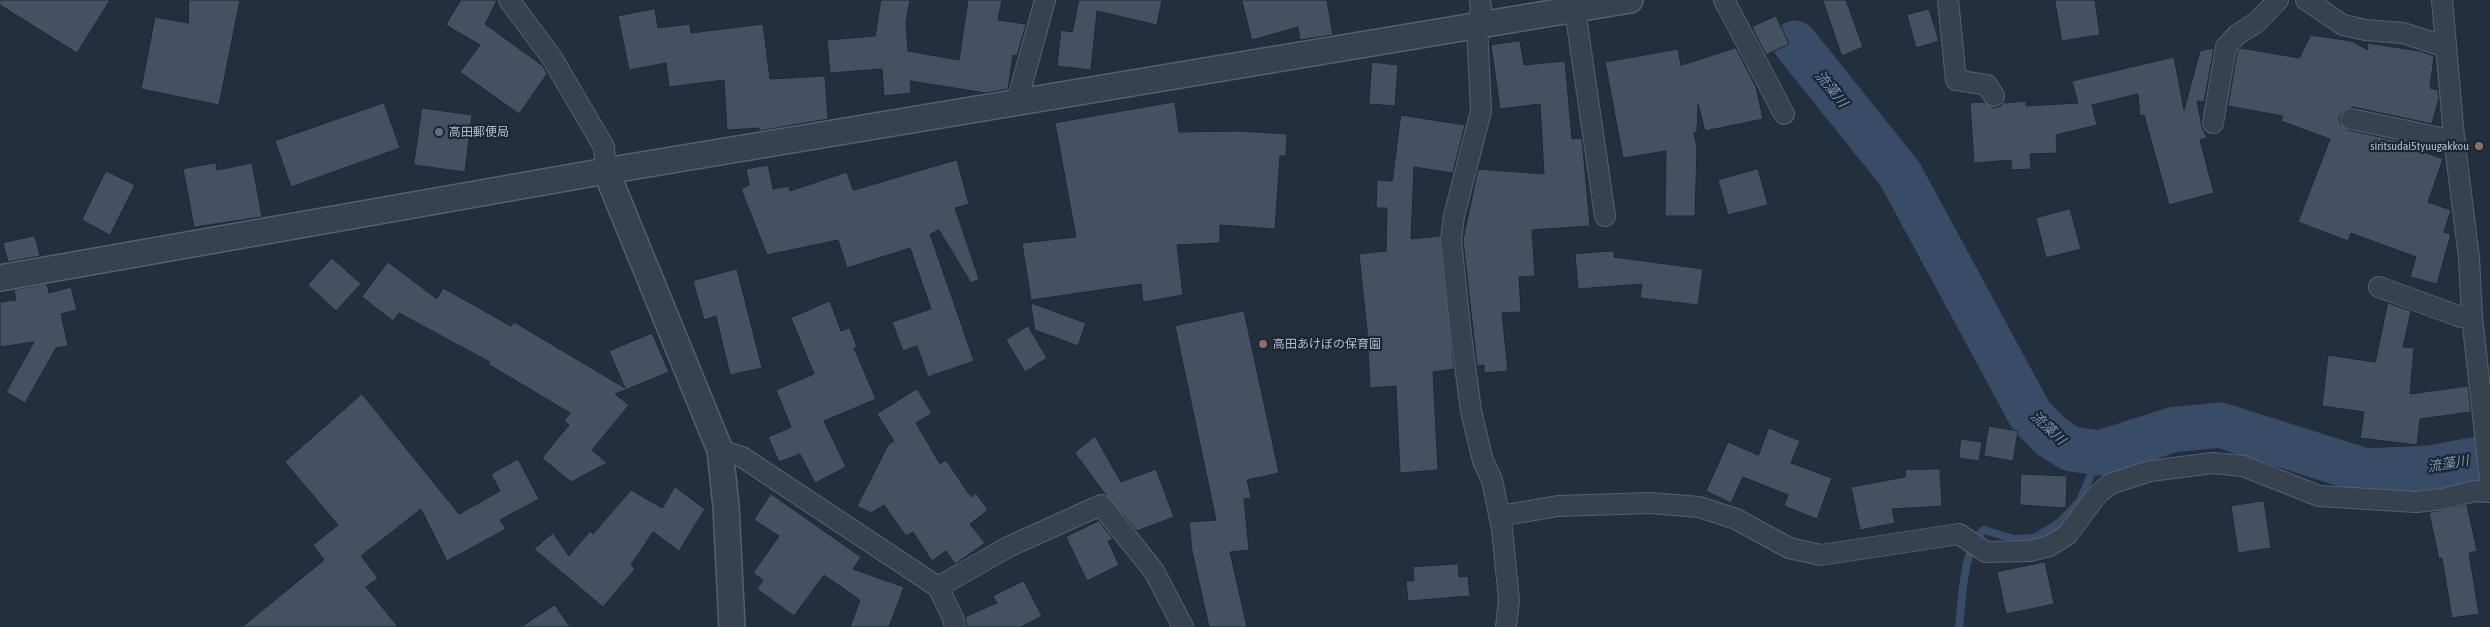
<!DOCTYPE html>
<meta charset="utf-8">
<style>
body{margin:0}
canvas{display:block;background:#242f3e}
</style>
<canvas width="2490" height="627"></canvas>
<script>
const context = document.querySelector('canvas').getContext('2d');
context.lineJoin = 'round';
function stroke(path, color, width, dash) {
  context.strokeStyle = color;
  context.lineWidth = width;
  context.lineCap = dash ? 'butt' : 'round';
  context.setLineDash(dash || []);
  context.stroke(path);
}
function paint(path, color) {
  context.fillStyle = color;
  context.fill(path, 'evenodd');
}
function label(font, color, halo, rows, align = 'center') {
  context.font = font + ' "Asap Condensed","Noto Sans JP",sans-serif';
  context.lineWidth = 4.5;
  context.setLineDash([]);
  context.textBaseline = 'middle';
  context.strokeStyle = halo;
  context.fillStyle = color;
  for (const [text, x, y, turn = 0] of rows) {
    context.save();
    context.translate(x, y);
    context.rotate((+turn || 0) * Math.PI / 180);
    context.textAlign = isNaN(turn) ? turn : align;
    if (halo) context.strokeText(text, 0, 0);
    context.fillText(text, 0, 0);
    context.restore();
  }
}
stroke(new Path2D(`
 M1959 627C1962 601 1963 546 1984 530L2014 539 2035 538 2059 523 2080 501 2100 453`), '#394c67', 8);
stroke(new Path2D(`
 M1795 43 1900 174 2031 416 2052 437 2071 449 2100 453 2172 430 2220 425 2365 471 2430 468 2490 457`), '#394c67', 45);
const building = new Path2D(`
 M0 0H110L77 53 0 5Z
 M189 0H240L219 105 141 89 155 17 188 23Z
 M461 0H497L485 24 543 66 547 74 519 114 460 72 480 45 446 25Z
 M881 0H910L906 23 908 51 959 60 968 0H1002L998 20 1026 24 1017 56 1013 55 1008 89 986 93 910 81 911 93 884 96 882 69 830 73 827 40 875 36Z
 M1079 0H1162L1157 25 1097 11 1091 70 1057 66 1061 30 1072 32Z
 M1242 0H1327L1333 35 1300 40 1298 27 1252 40Z
 M1823 0H1846L1863 47 1842 56Z
 M2055 0H2095L2100 35 2062 41Z
 M655 9 658 28 690 24 691 33 763 24 770 79 825 76 828 119 759 131V128L727 130 724 80 669 87 666 63 629 70 618 16Z
 M1929 9 1939 41 1916 48 1907 15Z
 M1776 16 1789 44 1766 55 1752 27Z
 M2311 35 2351 41 2368 50 2367 43 2420 51 2434 56 2430 88 2438 90 2439 97 2432 124 2353 107 2343 111 2339 117 2340 123 2348 130 2426 147 2424 152 2443 159 2428 202 2451 210 2444 232 2451 234 2437 284 2410 277 2416 257 2351 233 2348 241 2298 222 2330 139 2281 121 2283 116 2228 106 2237 52 2241 48 2299 58Z
 M1520 41 1524 65 1565 61 1572 139 1582 138 1590 226 1532 230 1535 276 1519 277 1521 312 1502 313 1508 371 1484 373V365L1477 366 1463 240 1478 169 1544 174 1540 104 1500 109 1491 45Z
 M1736 48 1756 87 1763 119 1705 131 1698 104 1697 132 1694 133 1697 148 1695 216H1665L1666 151 1623 158 1605 62 1678 49 1681 65Z
 M2214 48 2204 102 2197 101 2202 127 2207 138 2200 140 2214 193 2169 205 2144 115 2140 116 2138 94 2092 105 2097 125 2056 135 2057 153 2030 154 2031 169 2012 170 2011 160 1974 163 1970 103 1983 102 1994 108 2001 106 2005 100V103L2026 101V106L2078 103 2072 81 2174 57 2184 110 2200 51Z
 M1372 62 1398 65 1395 106 1369 104Z
 M1175 102 1179 132 1240 131 1287 134 1286 156H1280L1275 229 1220 225V243L1177 245 1183 295 1143 302 1141 284 1031 300 1022 243 1076 237 1055 123Z
 M384 103 400 148 291 187 275 141Z
 M422 108 472 115 465 172 414 165Z
 M1401 115 1465 125 1453 173 1414 167 1411 239 1440 236 1454 369 1433 372 1438 470 1400 473 1396 386 1370 388 1367 330 1359 254 1386 251 1387 208H1376L1377 180 1392 181Z
 M957 160 969 204 955 208 979 279 971 283 939 230 930 234 974 361 928 377 917 346 903 351 892 322 931 309 910 248 847 268 838 240 767 255 741 189 749 185 746 169 768 165 773 189 789 186 790 191 847 172 853 190Z
 M216 163 217 170 252 163 262 217 194 227 183 169Z
 M1758 169 1768 205 1728 215 1718 180Z
 M106 171 135 185 110 235 82 220Z
 M2070 209 2081 249 2046 258 2036 218Z
 M35 236 40 256 8 262 3 243Z
 M1614 251V257L1703 269 1698 305 1640 298 1642 284 1578 289 1575 254Z
 M332 258 361 284 336 311 308 285Z
 M388 262 437 299 443 288 511 326 514 322 625 388 609 351 652 333 669 372 615 394 629 405 592 450 607 463 571 482 542 458 569 425 564 421 570 413 488 364 490 362 399 313 393 321 362 297Z
 M737 269 762 368 730 375 716 316 704 320 693 281Z
 M47 284 49 293 71 287 77 310 61 314 68 346 56 348 25 403 6 392 34 342 0 347V302L16 300 14 290Z
 M830 301 841 331 850 328 857 347 854 348 876 399 824 421 846 467 815 483 800 454 779 462 768 437 791 427 776 390 814 374 791 318Z
 M1031 303 1086 323 1078 346 1035 330Z
 M2388 303 2411 311 2403 347 2414 348 2410 394 2468 386 2471 412 2420 419 2417 445 2360 438 2364 412 2322 406 2328 355 2375 362Z
 M1244 311 1279 473 1247 480 1251 498 1244 499 1249 550 1230 552 1247 627H1209L1192 551 1189 522 1216 520 1175 326Z
 M1028 326 1047 358 1025 372 1006 340Z
 M917 389 932 413 916 423 940 464 946 460 971 497 976 493 988 510 970 524 985 543 955 564 946 551 932 561 913 532 906 536 884 505 871 513 857 506 888 445 894 441 877 414Z
 M362 394 459 514 500 491 491 474 518 459 539 499 500 520 506 529 447 561 421 509 361 556 378 578 366 587 398 627H242L324 560 313 545 338 525 285 462Z
 M1989 426 2018 431 2013 461 1984 456Z
 M1769 428 1800 441 1791 463 1832 478 1817 519 1784 506 1788 495 1743 477 1731 503 1706 491 1728 442 1758 455Z
 M1095 436 1121 482 1156 469 1174 517 1137 531 1105 494 1075 453Z
 M1961 439 1982 442 1979 461 1959 458Z
 M1940 469 1942 506 1892 509 1895 523 1860 530 1851 487 1905 477V470Z
 M2021 474 2067 476 2066 508 2020 505Z
 M675 487 705 509 679 551 653 532 631 565 635 569 603 607 534 549 553 533 569 556 590 531 593 534 631 490 662 508Z
 M771 494 861 557 853 569 904 587 889 627H850L860 600 824 575 794 616 757 589 763 580 753 573 779 536 754 520Z
 M2264 501 2271 548 2238 553 2231 506Z
 M2467 505 2477 551 2469 553 2479 614 2452 618 2442 558 2439 559 2429 513Z
 M1099 521 1113 539 1108 541 1119 565 1087 581 1066 537Z
 M2045 562 2054 604 2006 614 1997 572Z
 M1458 564 1459 577 1468 576 1470 596 1408 601 1406 581H1414L1413 567Z
 M1024 581 1042 616 1021 627H967L965 617 997 603 993 596Z
 M555 605 570 627H521Z`);
paint(building, '#455162');
stroke(building, '#1f2835', 1);
const minor = new Path2D(`
 M509 0 552 58 604 147 606 171
 M1480 0 1481 9 1477 27 1481 111 1454 216 1451 240 1460 327 1471 411 1483 461 1492 480 1502 529 1509 600 1506 627
 M1724 0 1784 114
 M1948 0 1956 80 1987 85 1994 96
 M2306 0 2343 25 2366 30 2403 33 2446 47
 M2442 0 2454 137 2469 258 2472 317 2490 479
 M1575 10 1605 216
 M1017 102 1045 0
 M2351 119 2455 141
 M2213 123 2226 47 2237 35 2257 22 2278 0
 M2379 287 2461 317H2472
 M720 450 742 457 938 587 953 618 955 627
 M1500 516 1558 506 1650 503 1699 507 1736 519 1789 548 1821 555 1959 534 1986 552 2030 551 2049 546 2067 535 2096 496 2110 484 2150 471 2213 463 2243 466 2319 496 2416 502 2443 499 2475 491 2490 492
 M938 587 1008 547 1101 505 1154 571 1183 627`);
const tertiary = new Path2D(`
 M606 171 720 450 726 506 732 627
 M0 278 606 171 1630 0`);
stroke(minor, '#565f6c', 22);
stroke(tertiary, '#565f6c', 28);
stroke(minor, '#38414e', 20);
stroke(tertiary, '#38414e', 25);
for (const [x, y, r, color] of [
 [439,132,5,"#5c6f8a"],
 [2479,146,5,"#8d6e63"],
 [1263,344,5,"#8d6e63"]
]) {
  const dot = new Path2D();
  dot.arc(x, y, r, 0, 2 * Math.PI);
  context.fillStyle = color;
  context.fill(dot);
  stroke(dot, '#1d2633', 2);
}
label('12px', '#b4bcc9', '#1d2633', [
 ["高田郵便局",449,132],
 ["siritsudai5tyuugakkou",2469,146,"right"],
 ["高田あけぼの保育園",1273,344]
], 'left');
label('italic 14px', '#7c92b1', '#1d2633', [
 ["流藻川",1831,89,51],
 ["流藻川",2048,428,43],
 ["流藻川",2448,464,-9]
]);
</script>
